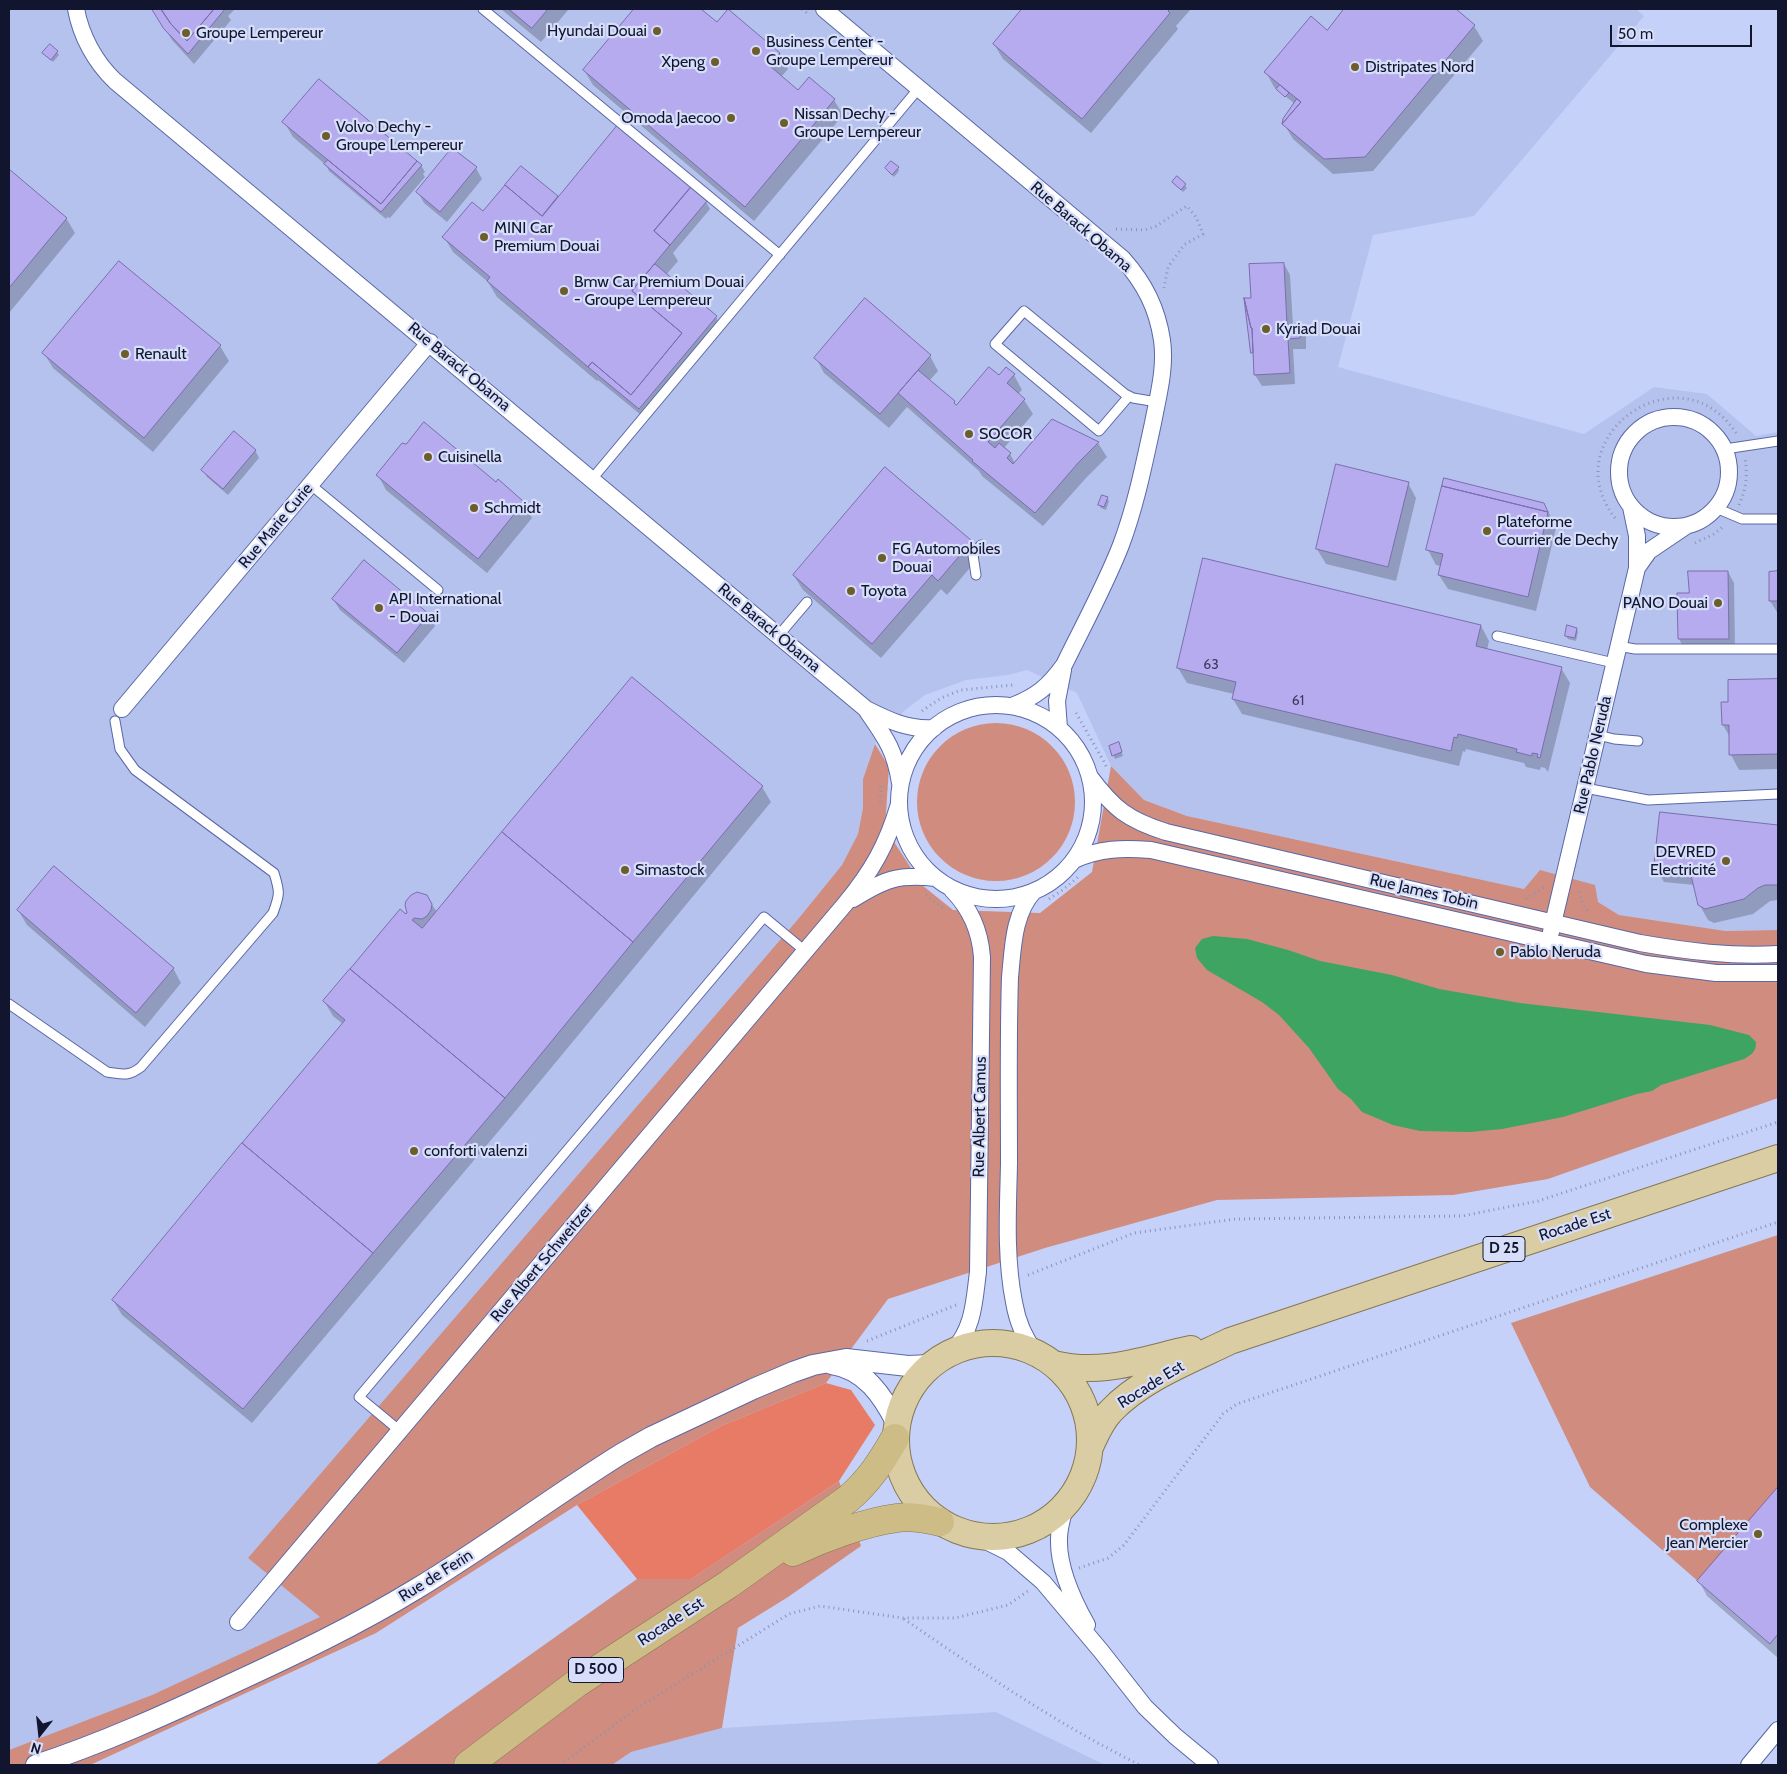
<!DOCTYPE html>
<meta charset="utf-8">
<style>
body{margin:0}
#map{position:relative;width:1787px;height:1774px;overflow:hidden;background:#c5d1f9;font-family:Cabin,sans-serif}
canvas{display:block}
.frame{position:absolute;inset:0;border:10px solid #11162e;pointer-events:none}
.north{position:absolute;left:15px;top:1709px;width:50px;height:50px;-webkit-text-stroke:4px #d6defa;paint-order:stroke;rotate:196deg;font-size:14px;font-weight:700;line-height:20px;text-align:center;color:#11162e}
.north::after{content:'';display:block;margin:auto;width:18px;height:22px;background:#11162e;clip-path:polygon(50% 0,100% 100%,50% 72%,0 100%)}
.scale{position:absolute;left:1610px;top:25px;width:142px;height:22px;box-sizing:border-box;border:2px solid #11162e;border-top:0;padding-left:6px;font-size:15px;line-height:18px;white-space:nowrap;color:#11162e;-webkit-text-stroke:4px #d6defa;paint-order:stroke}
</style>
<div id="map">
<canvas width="1787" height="1774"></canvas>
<div class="frame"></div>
<div class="north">N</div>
<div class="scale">50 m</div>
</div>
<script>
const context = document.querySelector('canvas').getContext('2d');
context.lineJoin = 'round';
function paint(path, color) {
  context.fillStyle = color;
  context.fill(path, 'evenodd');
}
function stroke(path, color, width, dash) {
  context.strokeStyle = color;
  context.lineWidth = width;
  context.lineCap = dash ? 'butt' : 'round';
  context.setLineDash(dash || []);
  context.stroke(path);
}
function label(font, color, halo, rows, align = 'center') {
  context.font = font + ' Cabin,sans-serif';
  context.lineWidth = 4.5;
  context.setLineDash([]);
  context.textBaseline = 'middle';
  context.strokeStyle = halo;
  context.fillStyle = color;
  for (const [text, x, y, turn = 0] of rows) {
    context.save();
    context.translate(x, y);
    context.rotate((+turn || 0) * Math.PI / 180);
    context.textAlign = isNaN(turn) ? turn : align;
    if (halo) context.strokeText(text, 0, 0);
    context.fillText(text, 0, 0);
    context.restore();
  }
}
paint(new Path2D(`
 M9 9H1636L1644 16 1474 216 1373 235 1338 367 1584 434 1654 387 1707 394 1756 436 1778 432V930L1726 931 1619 915 1598 902 1524 889 1187 816 1144 800 1111 766 1077 693 1027 670 1008 675 966 680 925 695 904 711 875 744 863 779V808L858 834 842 865 799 918 249 1558 321 1617 152 1695 9 1750Z
 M996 1712 1105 1765H612L631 1752 722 1728Z`), '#b6c2ee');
paint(new Path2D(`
 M917 802a79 79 0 1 1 158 0a79 79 0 1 1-158 0Z
 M875 744 889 767 885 828 922 885 953 910 1040 913 1092 872 1111 766 1144 800 1187 816 1524 889 1540 870 1595 885 1598 902 1619 915 1726 931 1778 930V1098L1548 1179 1453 1195 1217 1200 1045 1248 888 1299 826 1383 721 1426 577 1505 376 1633 90 1765H9V1750L152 1695 320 1617 248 1558 799 918 842 865 858 834 863 808V779Z
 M1778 1235V1634L1770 1644 1590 1487 1511 1323Z
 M839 1481 861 1546 788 1597 738 1628 722 1728 631 1752 612 1765H375L637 1579H691Z`), '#d08c7e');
paint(new Path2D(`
 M826 1383 851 1390 875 1425 839 1481 691 1579H637L577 1505 721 1426Z`), '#e77b66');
paint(new Path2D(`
 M1213 936 1247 939 1288 950 1320 961 1392 975 1439 989 1520 1003 1710 1025 1749 1035 1756 1042C1756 1052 1752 1054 1744 1059L1661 1085 1652 1091 1637 1094 1563 1117 1502 1129 1470 1132 1420 1131 1393 1125 1362 1112 1351 1099 1338 1089 1309 1048 1279 1015 1262 1002 1207 970 1197 958 1195 948 1202 939Z`), '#3da462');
paint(new Path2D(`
 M153 9H235L228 16 231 20 194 64 172 40Z
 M501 9H569L541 42Z
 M636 9H700L717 24 728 11 780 54 788 69 781 77 798 92 809 79 834 100 843 115 754 221 593 85 584 70Z
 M1024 9H1191L1176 26 1178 29 1091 133 1003 59 994 44Z
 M1346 9H1454L1474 26 1483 41 1373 171 1333 174 1293 139 1284 124 1295 104 1274 87 1266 72 1327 31Z
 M57 52 59 55 53 62 44 54Z
 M284 122 421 165 425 172 423 174 425 177 390 218 387 217 386 219 329 171 326 165 293 137Z
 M476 168 482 179 447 222 424 203 418 192Z
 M522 168 558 198 706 202 710 209 673 253 678 261 666 275 716 317 722 328 646 419 598 380 597 381 497 297 488 282 453 252 444 237 483 213Z
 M886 168H898L899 171 894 177Z
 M9 171 66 218 75 233 9 313Z
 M1178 178 1187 188 1183 192 1176 185Z
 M1284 264 1290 275 1293 326H1299L1306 337V349H1293L1295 384 1262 386 1255 375 1254 330 1251 327 1252 353 1247 316 1252 299Z
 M220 346 229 361 153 452 53 368 44 353Z
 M930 356 938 371 929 381 954 402 957 407 999 377 1014 375 1022 390 1018 394 1024 400 1033 414 1004 448 1010 454 1015 463 1098 443 1107 457 1086 478 1043 526 982 476 979 471 907 407 889 428 824 373 816 358Z
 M255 450 259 458 228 495 207 477 203 470Z
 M378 475 523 503 532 518 487 573 386 490Z
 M1408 483 1416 498 1396 581 1326 564 1317 549Z
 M1107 498 1109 501 1106 510 1101 508 1099 505Z
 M1548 511 1556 528 1536 611 1448 589 1439 575 1441 566 1436 565 1428 550Z
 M971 542 979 557 947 595 941 589 881 658 803 590 794 576Z
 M1728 572 1734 583 1735 650H1685L1679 639 1678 595 1690 594Z
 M1770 573H1778V612H1777L1770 601Z
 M333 599 428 615 435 626 404 663 340 610Z
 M1481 626 1489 641 1487 650 1561 668 1570 683 1548 772 1545 768 1541 767 1540 770 1526 767 1524 763 1466 749 1465 752 1463 751 1459 766 1242 714 1233 699 1234 694 1187 683 1178 668Z
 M1577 629 1578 632 1576 641 1568 639 1566 636Z
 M1778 680V769L1739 770 1731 755 1730 737 1723 725 1730 703 1729 681Z
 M1110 747H1120L1123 756 1115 759Z
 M762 787 771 802 513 1114 252 1423 122 1315 113 1300 343 1024 333 1016 324 1001 426 896 437 912Z
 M1661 814 1778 826V900L1770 901 1753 914 1714 923 1708 920 1699 904 1695 885 1664 882 1655 867Z
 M18 910 173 968 181 983 145 1027 27 925Z
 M1778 1489V1658L1707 1596 1699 1581Z`), '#0003');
const building = new Path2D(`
 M152 9H161L171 24 187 41 214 9H225L188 54 164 29Z
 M161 9H214L187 41 171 24Z
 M509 9H548L532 28Z
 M634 9H701L717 22 728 9 780 53 770 66 798 90 809 77 835 99 745 207 583 70Z
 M1022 9H1170L1168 11 1170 13 1082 119 993 44Z
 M1344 9H1456L1475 25 1365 157 1324 159 1282 124 1301 102 1264 72 1311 16 1327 30Z
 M50 44 58 51 51 60 42 53Z
 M319 79 417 161 381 204 282 122Z
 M1280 85 1289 93 1285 97 1276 89Z
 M1297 99 1301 102 1282 124 1283 119Z
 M617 126 691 187 654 231 670 245 632 291 682 333 631 395 592 362 588 367 487 281 490 277 442 237 472 202 483 211 505 185 542 216Z
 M452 148 477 167 440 212 416 192Z
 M328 160 381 204 417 161 422 165 381 212 324 164Z
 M891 161 899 167 892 175 885 168Z
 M521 166 558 196 542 216 505 185Z
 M9 169 67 218 9 288Z
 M1177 176 1186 184 1181 190 1172 182Z
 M691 187 707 201 670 245 654 231Z
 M119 261 221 345 144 438 42 353Z
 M1284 263 1287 325 1300 324V338L1288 339 1290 373 1254 375 1252 328H1251L1244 298H1251L1249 264Z
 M655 264 717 316 639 409 588 367 592 362 631 395 682 333 632 291Z
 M865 298 931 355 880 414 814 358Z
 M1244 298 1251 328H1252L1253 353H1251Z
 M989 367 999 375 1006 367 1015 374 1007 383 1025 399 988 442 995 448 999 443 1011 453 1007 458 1013 464 1052 419 1099 442 1078 463 1035 513 972 461 973 460 898 393 918 370 955 401 954 403 956 405Z
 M424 422 496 482 498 479 524 502 478 559 376 475 402 443 406 444Z
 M234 431 256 450 223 489 201 470Z
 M1336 464 1409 482 1388 567 1316 549Z
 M885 467 972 541 938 581 932 575 872 644 793 575Z
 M1444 478 1544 503 1548 512 1442 486Z
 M1442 486 1548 512 1528 597 1438 575 1443 554 1426 550Z
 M1102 495 1108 497 1104 507 1098 505Z
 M1203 558 1481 625 1476 646 1562 667 1540 758 1537 757 1538 754 1532 753V756L1516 752 1517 749 1458 734 1457 738 1454 737 1451 751 1232 699 1236 682 1177 668Z
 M364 560 429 614 397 653 332 599Z
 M1688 571H1728L1729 639H1678L1677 593H1689Z
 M1778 571V601H1769V572Z
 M1567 625 1577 628 1575 638 1565 636Z
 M632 677 763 786 633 942 502 832Z
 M1778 679V754L1729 755V725H1722L1721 702H1728V680Z
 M1119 742 1122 752 1112 756 1109 746Z
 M1660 812 1778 825V885H1765L1758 888 1744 899 1705 909 1698 905 1690 871 1654 867Z
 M502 832 633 942 505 1098 350 969 400 909 406 914 407 913 405 905 406 901 411 895 417 892 427 895 432 904 431 910 427 916 422 919 414 918 412 920 422 928Z
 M54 866 174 968 136 1013 17 910Z
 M350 969 505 1098 373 1253 242 1143 345 1020 323 1001Z
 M242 1143 373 1253 243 1409 112 1300Z
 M1778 1487V1634L1770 1644 1697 1581Z`);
paint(building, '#b7abef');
stroke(building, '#7a6ead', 1);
const service = new Path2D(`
 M483 9 780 255
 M1129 396 1099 431 995 344 1024 311 1125 394 1133 398 1157 402
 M1725 449 1778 441
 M592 479 919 88
 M311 485 438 590
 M1716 508 1742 519H1778
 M976 575 973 555 981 545
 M779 635 807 602
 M1497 636 1614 663
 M1618 646 1635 649H1778
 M1598 735 1614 739 1638 741
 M1585 788 1648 800 1778 794
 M9 1004 107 1072C123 1074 128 1077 141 1067L273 913C280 894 280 892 274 873L135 770 120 749 115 721
 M400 1431 359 1397 764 917 805 951`);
const minor = new Path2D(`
 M76 9C81 36 95 62 115 81L866 709C888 720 908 730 934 728
 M824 9 1123 259C1145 284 1157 308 1162 340 1166 368 1158 396 1153 423 1144 464 1136 505 1121 545 1105 586 1083 626 1064 665 1048 687 1037 696 1012 706
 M1619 472a55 55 0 1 1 110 0a55 55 0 1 1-110 0Z
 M1637 568 1649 551 1686 526
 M899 802a97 97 0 1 1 194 0a97 97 0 1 1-194 0Z
 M122 709 430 342
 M867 711C885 737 895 750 900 783
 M1059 728 1057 701 1063 670
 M1090 777C1114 809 1128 820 1166 832L1640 943C1686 951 1732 957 1778 954
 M1074 860C1100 848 1123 848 1151 850L1646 964 1716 973H1778
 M952 890C971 909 980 931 982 957L978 1272C974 1302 974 1327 953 1351
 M1034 891C1013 914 1013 948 1010 977 1008 1039 1009 1102 1009 1164 1008 1209 1005 1257 1014 1302 1017 1320 1024 1338 1036 1353
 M853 899C885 879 898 874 936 878
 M1551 932 1637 568V536L1631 507
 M1066 1504C1063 1515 1059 1527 1059 1539 1058 1568 1073 1600 1087 1625
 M976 1536 1008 1552 1043 1582 1101 1651 1145 1707 1175 1736 1210 1765
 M238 1622 845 904C872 871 887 845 899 804
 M1749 1765 1778 1730`);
const tertiary = new Path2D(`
 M832 1364C865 1369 883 1396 897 1424
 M36 1765C103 1743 167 1714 231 1684 294 1655 357 1625 416 1589 486 1547 552 1497 621 1454L651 1437 753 1389 793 1372 813 1365 846 1359 908 1366 931 1365`);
const primary = new Path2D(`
 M896 1440a97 97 0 1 1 194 0a97 97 0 1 1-194 0Z
 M1054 1364C1102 1376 1144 1359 1191 1349
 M1090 1447C1096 1434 1101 1421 1111 1411 1141 1379 1191 1360 1230 1341L1778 1158`);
const trunk = new Path2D(`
 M793 1552C823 1538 865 1522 897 1518 912 1516 926 1519 940 1522
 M468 1765 577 1683 729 1584 848 1499C869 1481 882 1461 895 1438`);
stroke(service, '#5a68a5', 11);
stroke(minor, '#5a68a5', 18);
stroke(tertiary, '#5a68a5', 22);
stroke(primary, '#847853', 28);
stroke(trunk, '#847853', 29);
stroke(new Path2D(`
 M802 9 807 13
 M1116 229 1145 230 1156 226 1187 206 1196 217 1203 234 1184 245 1168 267 1164 288
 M1739 505C1746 489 1748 475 1745 458
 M1615 518C1552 437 1680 347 1736 433
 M1695 543 1714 534 1724 526
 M922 711 941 698 961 690 1013 685
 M1076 713 1103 760 1107 768
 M880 802 881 786
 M1579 892 1585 909 1590 912
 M926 895 943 908
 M1049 899 1064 889 1078 877
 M1526 899 1544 887
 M1028 1275 1134 1233 1236 1219 1462 1216 1538 1201 1778 1122
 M867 1341 956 1305
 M1079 1568 1108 1558 1124 1545 1223 1414 1237 1404 1778 1222
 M904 1619C980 1671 1057 1724 1140 1765
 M560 1765 636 1709 789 1614 820 1606 903 1618H955L1008 1605 1028 1591`), '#8a94b6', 3, [1, 4]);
stroke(service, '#fff', 9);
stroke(minor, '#fff', 16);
stroke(tertiary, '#fff', 20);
stroke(primary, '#dacda4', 26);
stroke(trunk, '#cebc86', 28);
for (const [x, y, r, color] of [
 [657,31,5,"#6c5d2a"],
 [186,33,5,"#6c5d2a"],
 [756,51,5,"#6c5d2a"],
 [715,62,5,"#6c5d2a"],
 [1355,67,5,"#6c5d2a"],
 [731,118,5,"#6c5d2a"],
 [784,123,5,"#6c5d2a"],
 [326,136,5,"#6c5d2a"],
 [484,237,5,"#6c5d2a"],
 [564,291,5,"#6c5d2a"],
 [1266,329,5,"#6c5d2a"],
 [125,354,5,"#6c5d2a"],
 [969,434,5,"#6c5d2a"],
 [428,457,5,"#6c5d2a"],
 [474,508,5,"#6c5d2a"],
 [1487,531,5,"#6c5d2a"],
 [882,558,5,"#6c5d2a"],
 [851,591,5,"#6c5d2a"],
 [1718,603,5,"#6c5d2a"],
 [379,608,5,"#6c5d2a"],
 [1726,861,5,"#6c5d2a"],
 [625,870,5,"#6c5d2a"],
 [1500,952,5,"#6c5d2a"],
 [414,1151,5,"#6c5d2a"],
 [1758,1534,5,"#6c5d2a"]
]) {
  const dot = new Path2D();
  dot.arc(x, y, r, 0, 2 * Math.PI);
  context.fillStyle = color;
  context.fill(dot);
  stroke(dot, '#d6defa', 2);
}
label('14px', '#3a3b5e', null, [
 ["63",1211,665],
 ["61",1298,701]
]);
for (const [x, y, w] of [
 [1504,1249,42],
 [596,1670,55]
]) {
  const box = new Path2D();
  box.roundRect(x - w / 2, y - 12.5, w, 25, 4);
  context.fillStyle = '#d6defa';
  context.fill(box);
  stroke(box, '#11162e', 1);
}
label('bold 15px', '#11162e', null, [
 ["D 25",1504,1249],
 ["D 500",596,1670]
]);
label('16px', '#11162e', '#d6defa', [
 ["Hyundai Douai",647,31,"right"],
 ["Groupe Lempereur",196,33],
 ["Business Center -",766,42],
 ["Groupe Lempereur",766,60],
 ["Xpeng",705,62,"right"],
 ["Distripates Nord",1365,67],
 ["Nissan Dechy -",794,114],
 ["Groupe Lempereur",794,132],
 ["Omoda Jaecoo",721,118,"right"],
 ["Volvo Dechy -",336,127],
 ["Groupe Lempereur",336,145],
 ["MINI Car",494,228],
 ["Premium Douai",494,246],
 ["Bmw Car Premium Douai",574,282],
 ["- Groupe Lempereur",574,300],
 ["Kyriad Douai",1276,329],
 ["Renault",135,354],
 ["SOCOR",979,434],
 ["Cuisinella",438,457],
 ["Schmidt",484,508],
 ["Plateforme",1497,522],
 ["Courrier de Dechy",1497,540],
 ["FG Automobiles",892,549],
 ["Douai",892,567],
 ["Toyota",861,591],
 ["API International",389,599],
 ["- Douai",389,617],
 ["PANO Douai",1708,603,"right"],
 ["DEVRED",1716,852,"right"],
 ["Electricité",1716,870,"right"],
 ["Simastock",635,870],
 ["Pablo Neruda",1510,952],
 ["conforti valenzi",424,1151],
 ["Complexe",1748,1525,"right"],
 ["Jean Mercier",1748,1543,"right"]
], 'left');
label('16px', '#11162e', '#d6defa', [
 ["Rue Barack Obama",1081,227,41],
 ["Rue Barack Obama",459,367,40],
 ["Rue Marie Curie",276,526,-50],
 ["Rue Barack Obama",769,628,40],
 ["Rue Pablo Neruda",1593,755,-77],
 ["Rue James Tobin",1424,892,13],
 ["Rue Albert Camus",980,1117,-89],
 ["Rocade Est",1575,1225,-18],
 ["Rue Albert Schweitzer",542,1263,-50],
 ["Rocade Est",1151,1385,-32],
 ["Rue de Ferin",436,1576,-32],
 ["Rocade Est",671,1622,-33]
]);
</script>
